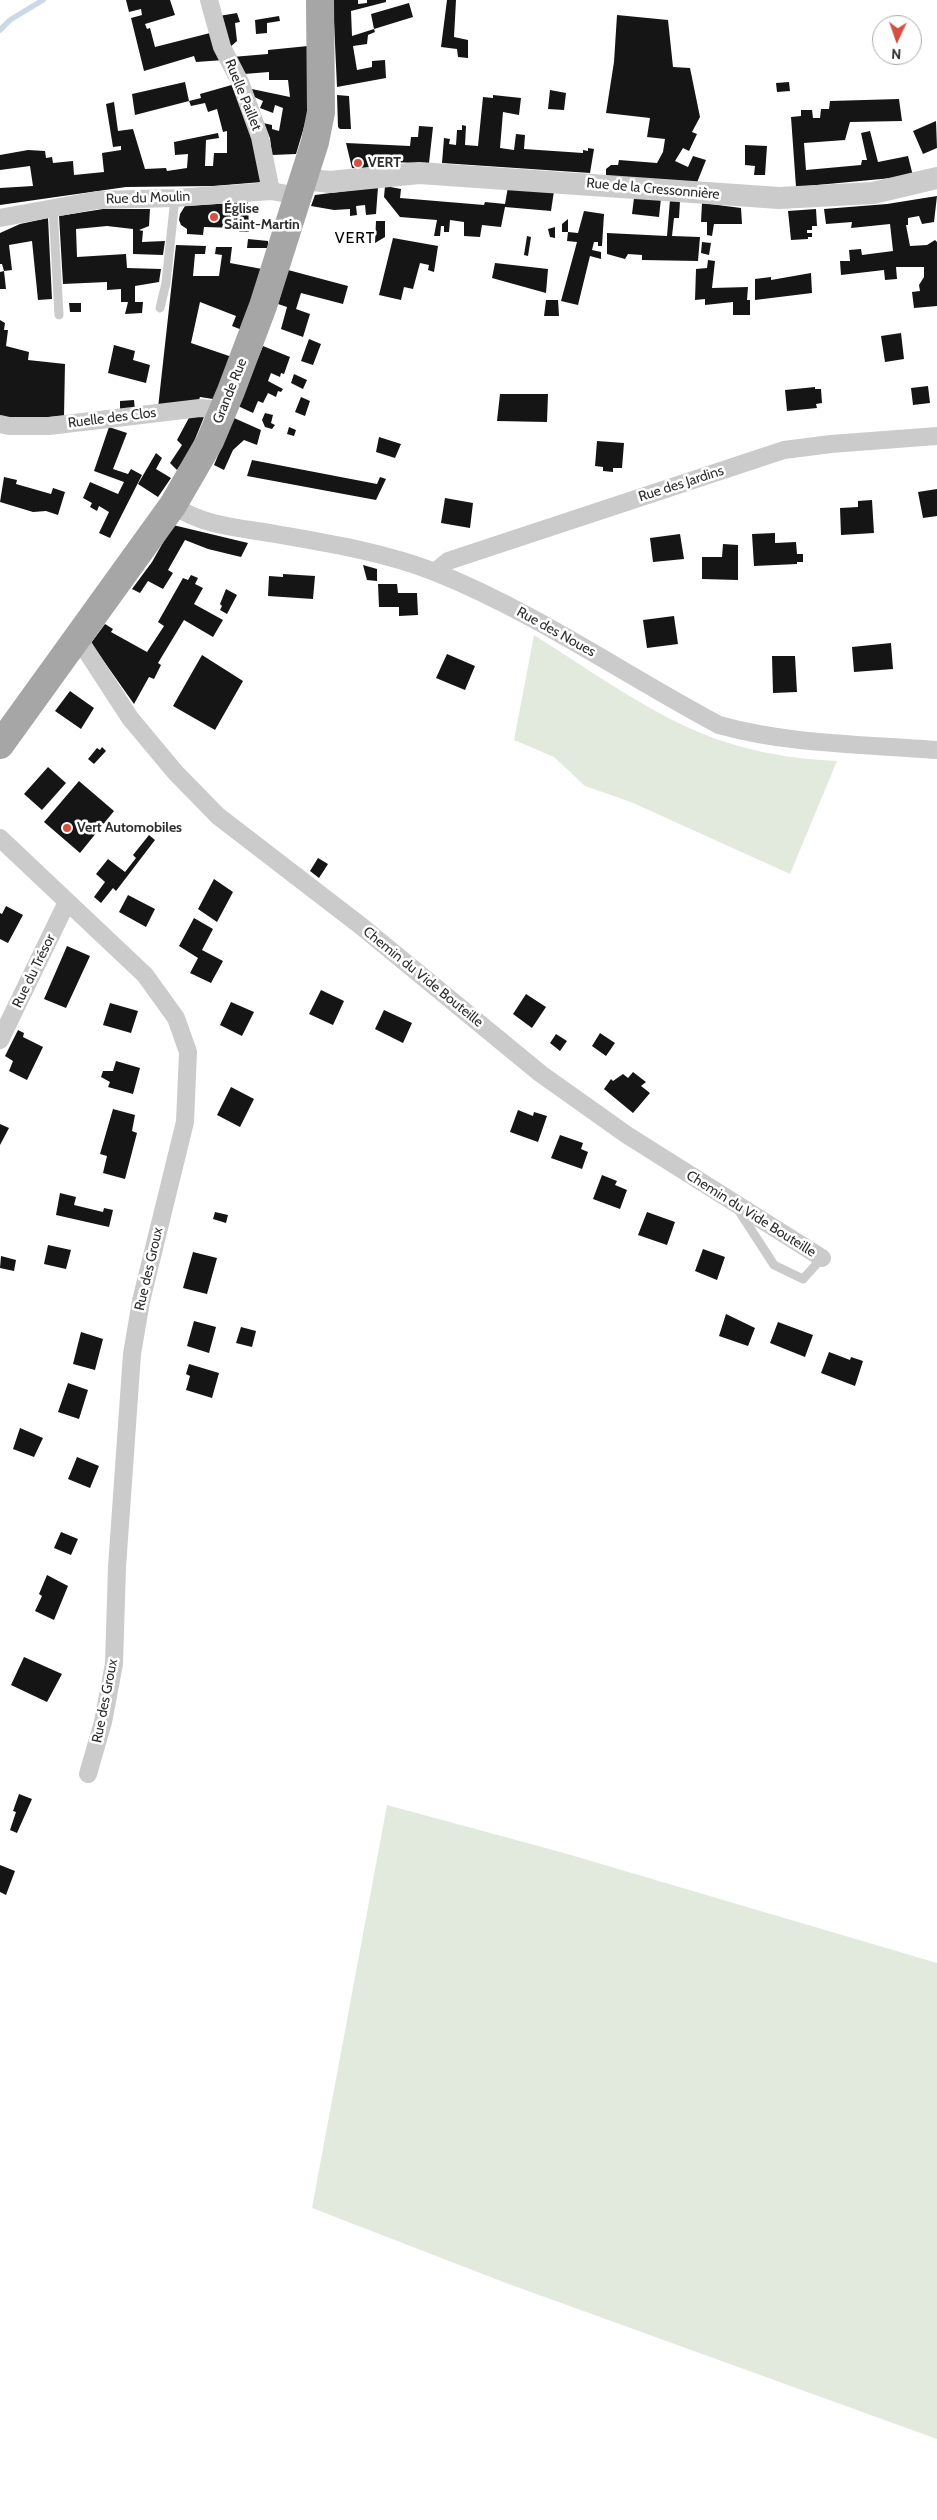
<!DOCTYPE html>
<meta charset="utf-8">
<style>
body{margin:0}
#map{position:relative;width:937px;height:2520px;overflow:hidden;background:#fff;font-family:Cabin,sans-serif}
canvas{display:block}
.north{position:absolute;left:872px;top:15px;width:50px;height:50px;box-sizing:border-box;background:#fff;border:1px solid #ababab;border-radius:50%;rotate:183deg;font-size:14px;font-weight:700;line-height:20px;text-align:center;color:#2e2e2e}
.north::after{content:'';display:block;margin:auto;width:18px;height:22px;background:#d35042;clip-path:polygon(50% 0,100% 100%,50% 72%,0 100%)}
</style>
<div id="map">
<canvas width="937" height="2520"></canvas>
<div class="north">N</div>
</div>
<script>
const context = document.querySelector('canvas').getContext('2d');
context.lineJoin = 'round';
function paint(path, color) {
  context.fillStyle = color;
  context.fill(path, 'evenodd');
}
function stroke(path, color, width, dash) {
  context.strokeStyle = color;
  context.lineWidth = width;
  context.lineCap = dash ? 'butt' : 'round';
  context.setLineDash(dash || []);
  context.stroke(path);
}
function label(font, color, halo, rows, align = 'center') {
  context.font = font + ' Cabin,sans-serif';
  context.lineWidth = 5;
  context.setLineDash([]);
  context.textBaseline = 'middle';
  context.strokeStyle = halo;
  context.fillStyle = color;
  for (const [text, x, y, turn = 0] of rows) {
    context.save();
    context.translate(x, y);
    context.rotate((+turn || 0) * Math.PI / 180);
    context.textAlign = isNaN(turn) ? turn : align;
    if (halo) context.strokeText(text, 0, 0);
    context.fillText(text, 0, 0);
    context.restore();
  }
}
paint(new Path2D(`
 M534 635C585 667 635 703 689 728 735 749 787 759 837 761L790 874 631 802 585 786 554 757 514 740Z
 M387 1805 564 1853 937 1963V2439L506 2283 312 2208Z`), '#e2eadd');
stroke(new Path2D(`
 M0 30 10 20 43 0`), '#cbd8e8', 5.5);
paint(new Path2D(`
 M126 0H170L175 15 145 24 147 29 150 28 155 47 214 32 224 60 196 62 194 56 144 71 131 18 142 15 141 9 129 12Z
 M333 0H358V4L367 3V0H386V2L351 11 352 36 374 29 371 14 409 3 413 17 374 29 375 32 368 35 367 44 353 46 357 70 372 67V61L385 60 386 78 337 87Z
 M447 0H456L454 37 468 40V58L458 57 457 49 441 47Z
 M237 13 240 22 235 23 237 41 229 48 219 16Z
 M617 15 668 20 673 67 690 68 700 117 692 132 697 134 689 151 683 148 675 161 688 167 693 156 706 160 696 185 606 176V169L611 165H618L619 160 657 163 663 152 665 139 647 137 650 118 606 113 614 62Z
 M279 16 280 21 267 23V33L256 34 255 20Z
 M308 46 310 85 307 117 296 154 272 155 270 138 263 123 272 125V129L279 131 283 108 275 105 273 113 260 108 263 101 250 95 247 88 290 97 288 80H269V72L244 74 232 57 268 54V50Z
 M185 82 189 101 201 98 200 94 235 84 251 131 262 182 213 186 126 187 0 205V188L33 186 30 166 0 170V155L28 150 45 151 46 158 52 157 53 163 73 161 74 175 104 172 102 153 121 150V146L113 147 106 104 114 102 118 131 133 129 145 169 166 168 167 171 187 168 188 154 175 155 174 142 218 133 219 138 206 140 205 166H213L214 153H227V131L223 132 217 109 208 112 205 103 191 106 189 101 135 115 132 94Z
 M789 82 790 91 777 92 776 83Z
 M550 90 566 93 564 110 548 109Z
 M337 95 349 96 351 129H340L338 127Z
 M493 95 521 98 519 115 503 112 500 148 514 150 516 134 525 135 524 149 583 153V150L588 151V148L594 149 590 173 442 163 444 138 450 139 449 144 456 145 457 130H462V125L466 126 465 145 478 146 483 97 493 98Z
 M899 99 902 121 850 122 845 140 804 143 806 170 861 165 862 160H867L861 133 870 131 878 162 908 156 913 176 796 187 791 117 801 116V110H812L813 118H820L821 109H829L830 101Z
 M936 121 937 148 923 154 913 131Z
 M419 126 433 127 429 163 380 162 379 170 352 168 346 143 410 146 411 137H418Z
 M745 145 767 146 765 175H754L755 166 745 165Z
 M385 186 401 189 400 198 484 205 485 202 505 204 508 187 554 191 551 211 505 207 501 227 482 225 480 237 464 236V222L450 220 449 232H444V226H441L440 236H434L437 220 400 217 384 197Z
 M378 187 376 214 366 215 365 205 356 206 357 215 350 216V209L334 210 311 206 315 195Z
 M937 196 934 222 922 224 919 216 908 218V225H906L910 246 927 245 935 240 937 242V306L914 308 912 292 920 291 919 285 924 277V267H896L897 279 885 280 884 270 841 275 840 261H850L849 250 861 249 862 255 893 251 890 224 851 228 852 222 826 224 824 209 887 204Z
 M634 198H661L659 217 632 214Z
 M670 200 680 201 679 218H674L672 236 700 237 698 261 642 260V255L628 254 625 259 607 254V233L667 236Z
 M248 202 249 232H239V228L204 227 203 235 187 234V229L181 225 179 220 180 214 185 206Z
 M702 203 741 208 742 224H714L712 236 707 235V222H701Z
 M103 209H150L149 226 139 230 143 231 142 242 165 241 163 255 133 254V229L107 226 76 229 77 257 126 254 127 268 161 269 159 282 135 286V302H143L142 313 125 314 128 302H121V289L107 290V282L63 284 59 216Z
 M816 209 817 226H812V230H807V233H812V237H808V239L791 240 788 211Z
 M584 211 604 214 602 246H598V242H594L592 250 601 252V259L590 256 578 305 561 301 577 242 567 241 568 232H562V224L568 219V232L578 233Z
 M48 218 52 299 38 300 32 241 9 245 12 270 4 271 6 289H0V272L4 271 2 264H0V233L20 224Z
 M376 221H385V237L375 243Z
 M555 227V238L550 237 548 229Z
 M527 236 531 237 528 256 524 255Z
 M393 238 438 246 434 272 428 270 429 265 420 263 413 289 404 287 401 300 379 295Z
 M248 239 268 241V248H247Z
 M702 242 711 243 709 255 701 253Z
 M176 245 206 246 205 254H195L193 276H219L222 255 215 254 216 247H232L230 263 262 269 242 330 232 326 236 316 200 302 191 343 232 357 213 399 200 397 198 402 158 408Z
 M708 260 715 261 712 288 748 287 747 300H750V315H733V302L705 305V299L695 300 696 269 707 268Z
 M495 263 548 269 546 293 492 278Z
 M288 270 348 286 343 304 301 293 296 309 310 314 303 337 281 329 287 307 278 304Z
 M811 273 812 293 755 300V279L771 277V280Z
 M546 300H558L559 316H544Z
 M69 303H81V312H70Z
 M0 320 5 323 4 330H8L6 346 29 352 28 360 65 364 64 416 49 417 36 423 0 421Z
 M901 333 904 359 885 362 881 336Z
 M309 339 321 344 313 365 301 361Z
 M114 345 135 351 133 360 150 365 146 383 108 373Z
 M263 346 290 357 284 374 281 373 280 377 271 373 268 381 283 389 281 392 278 391 276 397 268 393 263 403 258 401 253 413 238 406Z
 M294 374 307 380 303 389 291 383Z
 M928 386 930 403 913 405 911 388Z
 M815 387V389H821L822 403 816 404 817 408 787 411 785 390Z
 M500 394H548L547 422 497 421Z
 M301 397 310 401 305 416 295 412Z
 M134 400 135 410 120 411V401Z
 M265 413 273 415 271 423 275 425 272 429 265 427 262 420Z
 M191 414 204 417 191 449 177 470 170 463 182 445 177 440Z
 M234 418 261 430 257 445 244 440 233 450 224 470 214 465Z
 M109 427 127 433 113 469 128 474 131 469 142 475 110 538 99 533 109 512 99 506 97 511 90 507 92 503 83 498 90 482 118 494 124 482 94 471Z
 M289 427 296 430 294 436 287 434Z
 M379 437 401 444 395 458 376 452Z
 M597 441 624 443 622 468H613V472L603 471V467L595 466Z
 M156 453 162 458 156 469 171 478 158 497 138 484Z
 M252 460 377 484 380 477 386 479 376 500 247 476Z
 M4 477 17 480 16 484 51 494 53 488 65 492 58 515 46 511 33 512 0 502Z
 M937 489V516L923 518 918 492Z
 M445 498 473 503 470 528 441 523Z
 M872 500 874 533 841 535 840 508 858 507V501Z
 M173 525 248 543 241 557 208 549 185 540 168 570 173 573 163 589 148 581 140 593 132 589 152 562Z
 M775 533V543L796 542 797 554H803V562H797V564L754 566 752 534Z
 M680 534 684 559 653 562 650 538Z
 M723 544 738 545V580L702 579V557H722Z
 M363 565 377 569V581L367 580Z
 M283 574 315 576 313 599 268 596 269 576 283 577Z
 M191 575 198 578 195 584 203 588 194 604 223 620 213 637 184 620 158 663 161 665 154 679 149 677 134 704 91 643 105 624 113 629 111 632 147 652 164 626 158 622 183 578 188 580Z
 M378 584H397L398 593H417L418 615 399 616V607H379Z
 M226 589 237 595 227 614 220 610 222 606 220 604Z
 M674 616 678 644 647 648 643 620Z
 M891 643 893 669 854 672 852 647Z
 M447 654 475 666 465 690 436 678Z
 M202 655 243 681 215 730 173 706Z
 M772 656H795L797 692 773 693Z
 M70 691 94 708 81 729 55 711Z
 M102 747 106 751 94 764 88 759 97 748 100 750Z
 M48 767 66 783 42 810 24 794Z
 M79 781 114 811 80 853 44 822Z
 M149 835 155 840 116 891 113 888 101 903 94 897 105 882 96 874 108 859 125 872 136 858 133 855Z
 M318 858 328 864 319 878 310 871Z
 M214 879 233 892 217 922 198 909Z
 M128 895 155 909 146 927 119 912Z
 M6 906 23 915 8 943 0 939V913L2 914Z
 M194 918 213 929 202 950 223 961 211 983 190 973 198 958 179 946Z
 M67 946 90 956 66 1008 44 999Z
 M321 990 344 1001 333 1025 309 1014Z
 M526 994 546 1007 532 1028 513 1014Z
 M231 1002 254 1012 242 1036 220 1025Z
 M110 1003 138 1011 131 1033 103 1025Z
 M384 1010 412 1023 403 1043 375 1029Z
 M18 1030 24 1033 23 1037 43 1047 27 1080 9 1071 13 1061 5 1056Z
 M600 1033 615 1043 606 1056 592 1046Z
 M556 1034 567 1041 560 1051 550 1043Z
 M116 1061 140 1068 133 1094 108 1087 110 1082 101 1077 103 1071H113Z
 M633 1072 646 1082 641 1086 650 1093 633 1113 604 1089 611 1079 613 1081 623 1074 628 1078Z
 M231 1087 254 1099 240 1127 217 1115Z
 M113 1109 135 1115 132 1131 137 1133 125 1179 103 1173 107 1156 100 1154Z
 M518 1110 533 1116 534 1112 547 1116 538 1142 510 1132Z
 M0 1124 9 1128 0 1145Z
 M560 1135 583 1143 581 1149 588 1152 582 1169 551 1158Z
 M602 1175 617 1181 615 1185 627 1190 620 1209 593 1199Z
 M60 1193 76 1197 74 1205 103 1212 104 1208 113 1210 109 1227 56 1215Z
 M215 1212 228 1215 226 1223 213 1219Z
 M647 1212 675 1222 667 1245 638 1235Z
 M48 1245 71 1250 66 1269 44 1264Z
 M703 1249 725 1257 717 1280 695 1271Z
 M193 1252 217 1258 207 1294 183 1288Z
 M1 1256 16 1260 14 1271 0 1268Z
 M726 1314 755 1328 748 1346 719 1336Z
 M194 1321 216 1327 209 1353 187 1346Z
 M778 1322 813 1335 805 1357 770 1343Z
 M241 1327 256 1331 252 1347 236 1343Z
 M81 1332 103 1339 95 1370 73 1364Z
 M829 1352 850 1360 851 1357 863 1361 855 1386 821 1373Z
 M189 1364 219 1373 212 1398 186 1390 190 1376 186 1374Z
 M68 1383 88 1390 79 1419 58 1412Z
 M20 1428 43 1438 34 1457 13 1449Z
 M77 1457 99 1466 90 1488 68 1479Z
 M61 1532 78 1539 71 1555 54 1548Z
 M47 1575 68 1586 54 1620 35 1611 42 1596 39 1594Z
 M24 1657 62 1674 47 1702 11 1685Z
 M19 1794 32 1799 17 1833 10 1830 16 1812 13 1811Z
 M0 1865 15 1871 6 1895 0 1892Z`), '#151515');
stroke(new Path2D(`
 M53 208 59 315
 M160 308 166 283 175 198
 M739 1211 774 1265 803 1279 822 1258`), '#cbcbcb', 9);
stroke(new Path2D(`
 M209 0 222 47 240 82 260 137 271 191
 M0 218 98 200 175 198 271 191 298 196
 M0 424 9 426H49L200 408 223 410
 M173 505C203 527 245 528 281 535 333 544 386 553 435 572 535 612 625 675 719 725 791 745 863 744 937 750
 M435 572 448 561 784 450 831 444 937 436
 M78 638 130 718 175 772 218 816 361 926 541 1074 627 1135 822 1258
 M0 838 145 975 176 1018 188 1052 185 1122 141 1301 132 1354 117 1567 114 1664 103 1722 88 1774
 M0 1040 67 902`), '#cbcbcb', 18);
stroke(new Path2D(`
 M303 179 330 182 419 173 779 198 873 193 937 178`), '#cbcbcb', 22);
stroke(new Path2D(`
 M0 745 173 505 210 441 231 391 263 306 315 142 321 112 320 0`), '#a6a6a6', 28);
for (const [x, y, r, color] of [
 [358,163,5,"#d35042"],
 [214,217,5,"#d35042"],
 [67,828,5,"#d35042"]
]) {
  const dot = new Path2D();
  dot.arc(x, y, r, 0, 2 * Math.PI);
  context.fillStyle = color;
  context.fill(dot);
  stroke(dot, '#fff', 2);
}
label('14px', '#2e2e2e', '#fff', [
 ["Ruelle Paillet",243,95,68],
 ["Rue de la Cressonnière",653,189,5],
 ["Rue du Moulin",148,198,-2],
 ["Grande Rue",230,391,-68],
 ["Ruelle des Clos",112,418,-7],
 ["Rue des Jardins",681,484,-18],
 ["Rue des Noues",556,632,29],
 ["Rue du Trésor",34,971,-64],
 ["Chemin du Vide Bouteille",423,977,39],
 ["Chemin du Vide Bouteille",751,1214,32],
 ["Rue des Groux",149,1269,-77],
 ["Rue des Groux",105,1701,-79]
]);
label('bold 14px', '#2e2e2e', '#fff', [
 ["VERT",368,163],
 ["Église",224,209],
 ["Saint-Martin",224,225],
 ["Vert Automobiles",77,828]
], 'left');
context.letterSpacing = '1px';
label('16px', '#000', '#fff', [
 ["VERT",355,238]
]);
context.letterSpacing = '0px';
</script>
